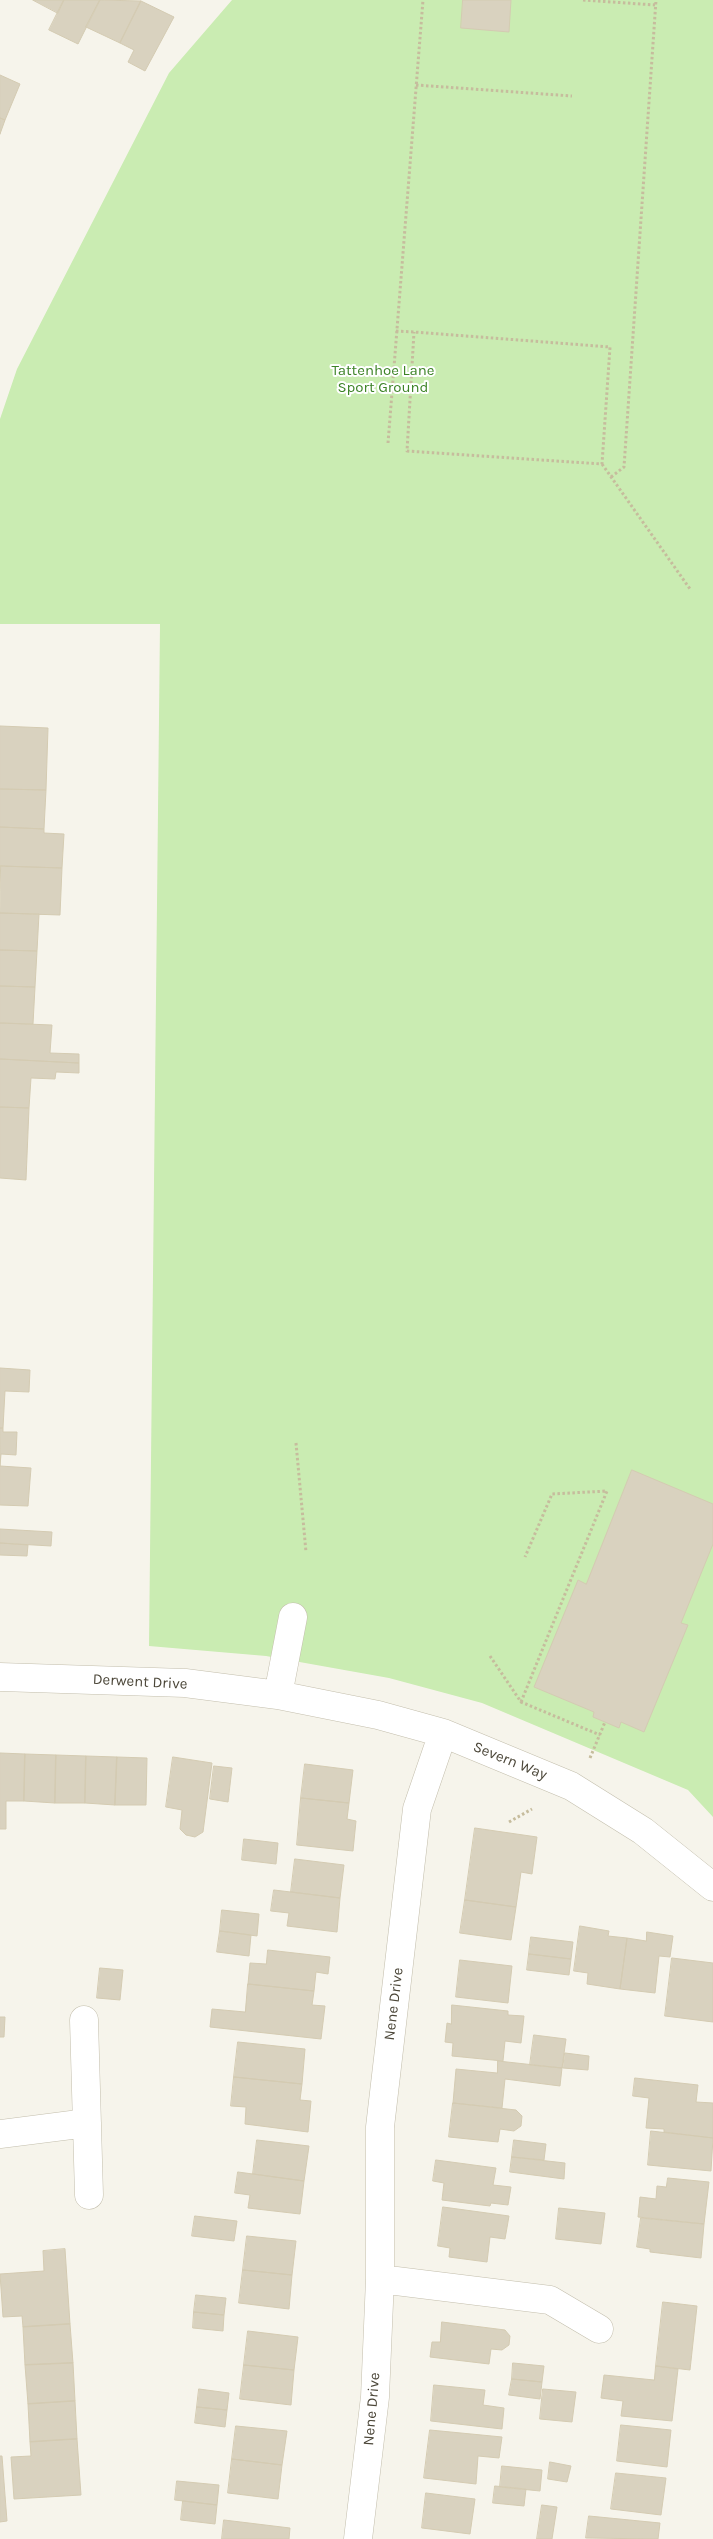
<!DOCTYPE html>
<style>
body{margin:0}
canvas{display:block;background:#f6f4eb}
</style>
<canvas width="713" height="2539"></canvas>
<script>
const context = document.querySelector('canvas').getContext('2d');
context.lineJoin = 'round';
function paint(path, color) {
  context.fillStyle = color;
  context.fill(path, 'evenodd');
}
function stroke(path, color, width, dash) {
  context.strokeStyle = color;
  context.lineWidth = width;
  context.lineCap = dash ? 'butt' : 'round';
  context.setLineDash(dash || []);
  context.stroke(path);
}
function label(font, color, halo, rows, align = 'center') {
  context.font = font + ' Karla,sans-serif';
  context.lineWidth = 4;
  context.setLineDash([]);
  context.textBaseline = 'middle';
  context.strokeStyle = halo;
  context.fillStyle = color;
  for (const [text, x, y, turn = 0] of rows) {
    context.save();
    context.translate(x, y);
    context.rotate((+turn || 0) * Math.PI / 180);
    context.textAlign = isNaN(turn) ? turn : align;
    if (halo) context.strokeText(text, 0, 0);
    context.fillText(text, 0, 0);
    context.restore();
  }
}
paint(new Path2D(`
 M232 0H713V1817L688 1790 482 1703 389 1678 266 1656 149 1646 160 624H0V419L17 369 169 73Z`), '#caecb2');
const building = new Path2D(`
 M33 0H64L58 13Z
 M64 0H100L78 44 49 30Z
 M100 0 141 1 120 43 86 27Z
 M463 0H511L509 32 461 28Z
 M141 1 174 17 145 71 128 62 134 50 120 43Z
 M0 75 20 84 5 120 0 118Z
 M0 118 5 120 0 134Z
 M0 726 48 728 46 790 0 789Z
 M0 789 46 790 44 829 0 827Z
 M0 827 44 829V833L64 834 62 868 0 866Z
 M1 866 62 868 60 915 0 913Z
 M0 913 39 914 37 951 0 950Z
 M0 950 37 951 35 987 0 986Z
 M0 986 35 987 33 1024 0 1023Z
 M0 1023 52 1025 50 1053 79 1054V1063L0 1059Z
 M0 1059 79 1063V1073L56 1072 55 1079 31 1078 29 1108 0 1107Z
 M0 1107 29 1108 26 1180 0 1178Z
 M0 1368 30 1370 29 1392 5 1391 3 1428H0Z
 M0 1428H3V1432H17L16 1455 1 1454 0 1466Z
 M0 1466 31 1468 28 1506 0 1505Z
 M632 1470 713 1504V1544L681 1623 688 1625 644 1732 621 1722 619 1728 593 1717 594 1712 534 1687 578 1580 586 1584Z
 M0 1529 52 1532 51 1546 0 1543Z
 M0 1543 28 1545 27 1556 0 1555Z
 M0 1753 25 1754 24 1801H6V1829H0Z
 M25 1754 56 1755 55 1803 24 1801Z
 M56 1755 86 1756 85 1803H55Z
 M86 1756 117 1757 115 1805 85 1803Z
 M117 1757 147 1758 146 1805H115Z
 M173 1757 212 1763 203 1832 195 1837 186 1835 180 1829 182 1810 166 1807Z
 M305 1764 353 1770 349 1803 301 1798Z
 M214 1766 232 1768 228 1802 210 1799Z
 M301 1798 349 1803 347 1819 356 1821 353 1851 297 1845Z
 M475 1828 537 1837 532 1874 521 1872 516 1907 465 1900Z
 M244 1839 278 1843 276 1864 242 1860Z
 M295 1859 344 1865 340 1898 291 1892Z
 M274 1890 340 1898 337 1932 287 1926 289 1913 271 1911Z
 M465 1900 516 1907 511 1940 460 1933Z
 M222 1910 259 1914 257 1936 220 1931Z
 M580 1926 609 1931 608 1936 627 1938 620 1989 587 1984 588 1973 574 1971Z
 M220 1931 251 1935 249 1956 217 1952Z
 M647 1932 673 1936 670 1957 659 1956 655 1993 620 1989 627 1938 646 1941Z
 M531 1937 573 1942 571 1959 529 1954Z
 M268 1950 330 1957 328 1974 316 1972 314 1991 248 1984 250 1963 266 1964Z
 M529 1954 571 1959 569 1975 527 1970Z
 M672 1958 713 1963V2022L665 2016Z
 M460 1960 512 1966 508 2003 456 1997Z
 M100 1968 123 1970 120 2000 97 1998Z
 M248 1984 314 1991 312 2005 325 2006 321 2039 210 2027 212 2009 245 2012Z
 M452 2005 508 2011V2015L524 2016 521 2043 505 2041 503 2061 452 2056 453 2043 445 2042 447 2023 451 2024Z
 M0 2017H5L4 2037H0Z
 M534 2035 566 2039 562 2068 530 2065Z
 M238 2042 305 2049 302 2084 234 2077Z
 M565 2053 589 2056 588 2070 563 2068Z
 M498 2061 562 2068 560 2086 505 2079 502 2108 453 2103 456 2069 497 2073Z
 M234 2077 302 2084 300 2100 311 2101 308 2132 245 2124 246 2107 231 2106Z
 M635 2078 698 2085 696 2102 713 2103V2138L664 2132V2129L646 2128 649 2098 633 2096Z
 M453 2103 516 2110 522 2116 521 2126 514 2131 500 2129 498 2142 449 2137Z
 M651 2131 713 2138 711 2171 648 2165Z
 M257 2140 309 2146 304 2181 253 2174Z
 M514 2140 546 2144 544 2160 512 2157Z
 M512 2157 565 2163 564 2179 510 2172Z
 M436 2160 496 2168 493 2185 511 2187 508 2205 491 2203 490 2206 442 2200 444 2183 433 2181Z
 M238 2172 304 2181 300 2214 248 2208 250 2195 235 2193Z
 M668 2178 709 2182 704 2224 638 2217 640 2197 656 2199 657 2186 666 2187Z
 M443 2207 509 2216 505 2239 490 2237 487 2262 449 2257 450 2248 438 2246Z
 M559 2208 605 2213 601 2244 556 2239Z
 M195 2216 237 2221 234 2241 192 2236Z
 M641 2218 704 2224 701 2258 650 2252V2249L637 2247Z
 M247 2236 296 2241 292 2275 243 2270Z
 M65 2249 70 2324 23 2327 22 2316 3 2317 0 2274 44 2271 43 2251Z
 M243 2270 292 2275 289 2309 239 2303Z
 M196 2295 226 2298 224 2315 194 2312Z
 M663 2302 697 2306 690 2370 656 2366Z
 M194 2312 224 2315 223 2331 193 2328Z
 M442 2322 505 2330 510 2336 509 2345 502 2350 491 2349 489 2364 430 2357 432 2342H440Z
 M70 2324 73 2363 25 2365 23 2327Z
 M248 2331 298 2337 294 2370 244 2365Z
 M73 2363 75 2401 28 2404 25 2365Z
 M513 2363 544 2366 542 2382 512 2379Z
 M244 2365 294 2370 291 2405 240 2399Z
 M656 2366 678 2369 672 2421 621 2416 623 2401 601 2398 604 2375 654 2380Z
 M512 2379 542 2382 540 2399 509 2395Z
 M434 2385 485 2390 483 2405 504 2408 502 2429 431 2421Z
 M199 2389 229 2393 227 2410 197 2407Z
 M543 2389 576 2392 572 2422 540 2419Z
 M75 2401 77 2439 30 2442 28 2404Z
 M197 2407 227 2410 225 2427 195 2423Z
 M621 2425 671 2430 667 2467 617 2461Z
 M236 2426 287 2431 282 2465 232 2459Z
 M430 2430 502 2437 499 2458 478 2456 476 2484 424 2478Z
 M77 2439 81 2495 14 2499 11 2457 31 2456 30 2442Z
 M0 2456H2L7 2521 0 2522Z
 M232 2459 282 2465 278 2499 228 2493Z
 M550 2462 571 2466 567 2482 548 2479Z
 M502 2466 542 2470 540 2491 500 2487Z
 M616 2473 666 2478 661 2515 611 2509Z
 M177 2481 219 2485 217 2505 175 2500Z
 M495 2486 526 2489 524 2506 493 2503Z
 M426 2493 475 2499 470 2534 422 2528Z
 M183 2501 217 2505 215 2524 181 2520Z
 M542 2505 557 2507 552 2539H537Z
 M589 2516 660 2523 658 2539 586 2538Z
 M224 2520 290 2528 289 2539H222Z`);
paint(building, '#d9d2bf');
stroke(building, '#d4cbb2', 1);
const minor = new Path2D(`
 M0 1677 185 1683 278 1695 378 1715 443 1733 571 1786 643 1831 713 1887
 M278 1695 293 1617
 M84 2020 89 2195
 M0 2134 87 2123
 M380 2279 550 2300 599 2329
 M358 2539 375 2397 380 2279V2127L417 1809 443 1733`);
stroke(minor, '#c3beac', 29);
stroke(new Path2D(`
 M583 0 655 5
 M416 85 572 96
 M396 331 414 332 610 347 602 464 407 451 414 332
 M388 443 423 0
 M602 464 690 589
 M611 477 624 467 656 0
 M296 1443 306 1552
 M490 1656 521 1702 600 1735
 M521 1702 607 1491 552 1494 525 1557
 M590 1758 605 1722
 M509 1822 532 1809`), '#c6bc9d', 3, [2.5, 2.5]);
stroke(minor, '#fff', 28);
label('15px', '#3c8326', '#fff', [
 ["Tattenhoe Lane",383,371],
 ["Sport Ground",383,388]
]);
label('15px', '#4b4638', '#fff', [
 ["Derwent Drive",140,1682,3],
 ["Severn Way",510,1761,22],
 ["Nene Drive",394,2004,-83],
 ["Nene Drive",372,2409,-85]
]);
</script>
